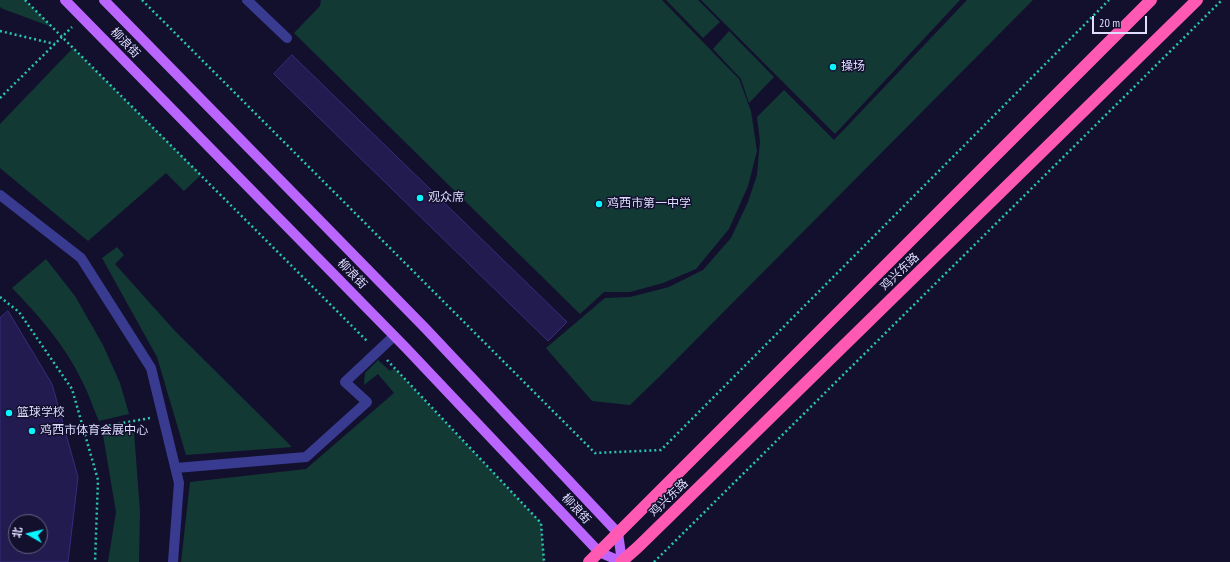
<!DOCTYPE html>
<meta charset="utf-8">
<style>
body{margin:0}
#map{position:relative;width:1230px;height:562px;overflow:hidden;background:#13102e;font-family:"PT Sans Narrow","Noto Sans SC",sans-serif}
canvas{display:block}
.north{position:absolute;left:8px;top:514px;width:40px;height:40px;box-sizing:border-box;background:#13102e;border:1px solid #656282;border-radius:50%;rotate:278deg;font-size:11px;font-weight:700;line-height:16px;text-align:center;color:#dfdeff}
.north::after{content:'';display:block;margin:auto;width:14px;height:18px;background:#0af6ff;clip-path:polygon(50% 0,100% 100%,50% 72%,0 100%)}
.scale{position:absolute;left:1092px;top:16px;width:55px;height:18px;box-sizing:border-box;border:2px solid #dfdeff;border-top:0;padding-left:5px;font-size:12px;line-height:14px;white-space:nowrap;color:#dfdeff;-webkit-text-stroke:3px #13102e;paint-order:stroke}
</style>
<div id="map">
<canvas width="1230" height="562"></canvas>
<div class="north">北</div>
<div class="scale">20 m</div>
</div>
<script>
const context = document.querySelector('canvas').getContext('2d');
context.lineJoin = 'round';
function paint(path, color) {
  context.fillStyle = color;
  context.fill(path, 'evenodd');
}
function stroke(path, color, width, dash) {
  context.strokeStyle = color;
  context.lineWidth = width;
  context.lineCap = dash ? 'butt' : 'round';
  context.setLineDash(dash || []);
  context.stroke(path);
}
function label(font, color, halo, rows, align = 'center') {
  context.font = font + ' "PT Sans Narrow","Noto Sans SC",sans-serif';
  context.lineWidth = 3;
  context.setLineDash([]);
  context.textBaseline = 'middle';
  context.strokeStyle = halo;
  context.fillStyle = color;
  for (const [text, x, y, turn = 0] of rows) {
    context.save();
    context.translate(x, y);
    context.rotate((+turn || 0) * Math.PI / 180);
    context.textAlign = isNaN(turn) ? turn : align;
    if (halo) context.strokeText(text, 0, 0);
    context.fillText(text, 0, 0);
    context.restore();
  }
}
paint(new Path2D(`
 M0 0H25L52 27 3 9 0 7Z
 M321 0H662L739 79 751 111 757 151 748 186 729 229 696 269 663 283 630 292H604L580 314 294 33 320 6Z
 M666 0H698L720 22 703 38Z
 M701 0H960L835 134Z
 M967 0H1033L659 377 630 405 592 401 546 348 605 298 630 297 669 287 703 270 731 238 748 202 757 175 760 141 757 117 784 90 834 140Z
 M729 31 774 77 749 103 741 79 713 49Z
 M73 48 201 175 184 191 166 173 88 241 0 168V124Z
 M117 247 124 255 115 264 175 331 292 447 186 455 157 357 102 258Z
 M46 259 75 296 103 345 120 383 129 414 99 421C93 408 89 394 82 381 65 345 39 316 12 288Z
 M378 360 390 371 394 368 541 523 544 562H181L190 482 306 469 394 393 378 374 364 385 365 373Z
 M134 432 140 511 139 562H108L116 512 103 435Z`), '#133935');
const building = new Path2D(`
 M292 55 567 322 548 341 274 74Z
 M8 311 52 384 78 477 68 562H0V318ZM16 522H40V546H16Z`);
paint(building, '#221b50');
stroke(building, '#372c7e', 1);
stroke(new Path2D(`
 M25 0 367 341
 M142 0 595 453 661 450 1109 0
 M0 31 55 44
 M0 98 72 27
 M0 297 19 312 72 389 98 480 95 562
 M387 360 541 523 544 562
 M84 430 150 418
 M654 562 1222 0`), '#29c7b3', 2.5, [2, 3]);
stroke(new Path2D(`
 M247 0 287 38
 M0 195 81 258 151 368 179 483 173 562
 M176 468 306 457 367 402 345 382 394 336`), '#393b90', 10);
stroke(new Path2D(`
 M65 0 406 348 599 552 622 562
 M104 0 426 329 618 533 622 562`), '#bb65ff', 10);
stroke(new Path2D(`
 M589 562 1151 0
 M621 562 638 547 1197 0`), '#ff59b3', 12);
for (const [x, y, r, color] of [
 [833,67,4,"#0af6ff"],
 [420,198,4,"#0af6ff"],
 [599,204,4,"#0af6ff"],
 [9,413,4,"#0af6ff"],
 [32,431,4,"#0af6ff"]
]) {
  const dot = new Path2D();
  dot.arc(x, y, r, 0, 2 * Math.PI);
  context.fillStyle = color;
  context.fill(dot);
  stroke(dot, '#13102e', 1.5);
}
label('12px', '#dfdeff', '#13102e', [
 ["柳浪街",125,43,46],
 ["鸡兴东路",900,272,-44],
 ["柳浪街",352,274,46],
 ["鸡兴东路",669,498,-44],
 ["柳浪街",576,509,47]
]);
label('12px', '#dfdeff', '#13102e', [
 ["操场",841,67],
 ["观众席",428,198],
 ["鸡西市第一中学",607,204],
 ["篮球学校",17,413],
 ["鸡西市体育会展中心",40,431]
], 'left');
</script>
